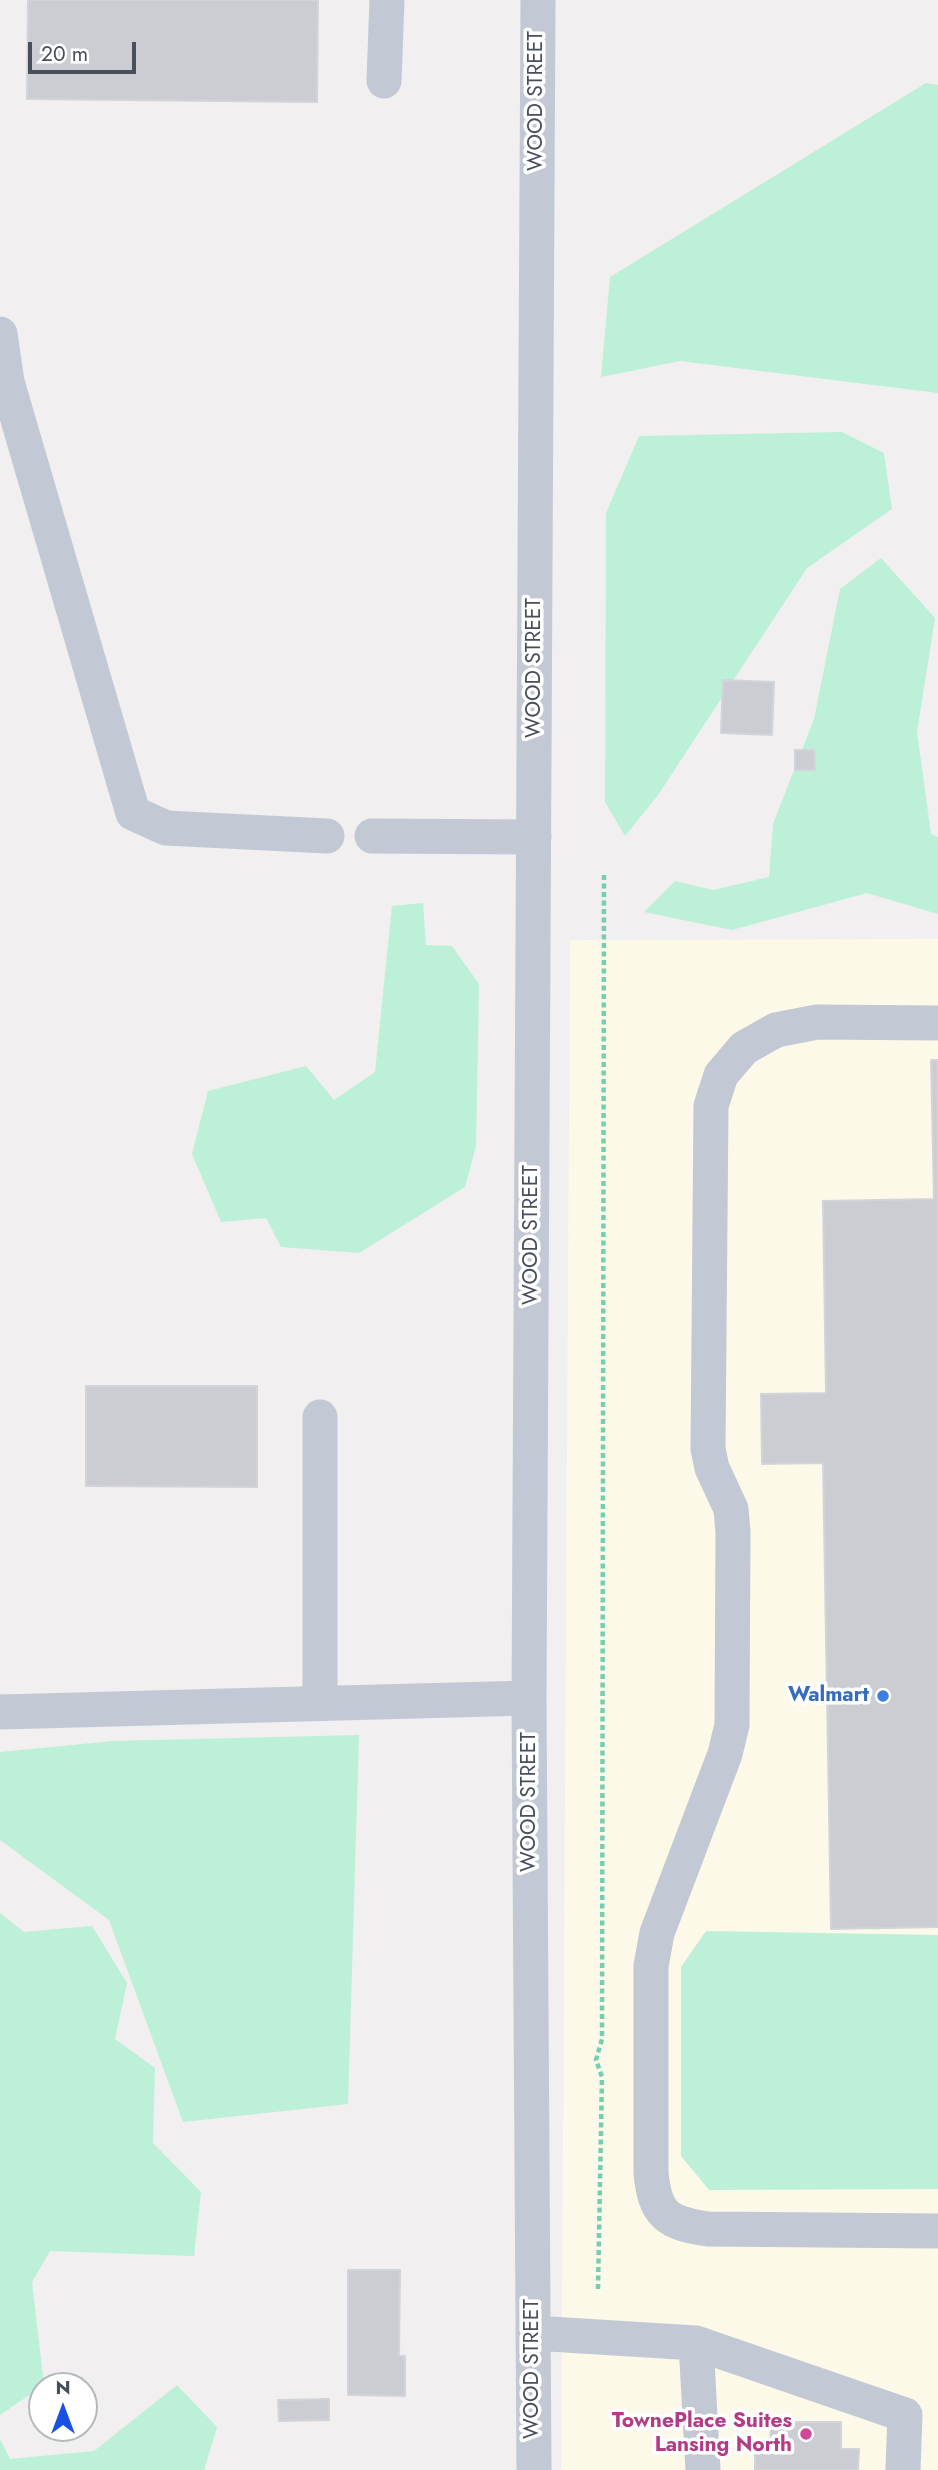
<!DOCTYPE html>
<style>
body{margin:0}
#map{position:relative;width:938px;height:2470px;overflow:hidden;background:#f1efef;font-family:Jost,sans-serif}
canvas{display:block}
.north{position:absolute;left:28px;top:2372px;width:70px;height:70px;box-sizing:border-box;background:#fff;border:2px solid #b5b9be;border-radius:50%;rotate:0deg;font-size:19px;font-weight:700;line-height:28px;text-align:center;color:#474f5c}
.north::after{content:'';display:block;margin:auto;width:24px;height:32px;background:#1750e3;clip-path:polygon(50% 0,100% 100%,50% 72%,0 100%)}
.scale{position:absolute;left:28px;top:42px;width:108px;height:32px;box-sizing:border-box;border:4px solid #474f5c;border-top:0;padding-left:9px;font-size:21px;line-height:24px;white-space:nowrap;color:#474f5c;-webkit-text-stroke:5px #fff;paint-order:stroke}
</style>
<div id="map">
<canvas width="938" height="2470"></canvas>
<div class="north">N</div>
<div class="scale">20 m</div>
</div>
<script>
const context = document.querySelector('canvas').getContext('2d');
context.lineJoin = 'round';
function paint(path, color) {
  context.fillStyle = color;
  context.fill(path, 'evenodd');
}
function stroke(path, color, width, dash) {
  context.strokeStyle = color;
  context.lineWidth = width;
  context.lineCap = dash ? 'butt' : 'round';
  context.setLineDash(dash || []);
  context.stroke(path);
}
function label(font, color, halo, rows, align = 'center') {
  context.font = font + ' Jost,sans-serif';
  context.lineWidth = 7;
  context.setLineDash([]);
  context.textBaseline = 'middle';
  context.strokeStyle = halo;
  context.fillStyle = color;
  for (const [text, x, y, turn = 0] of rows) {
    context.save();
    context.translate(x, y);
    context.rotate((+turn || 0) * Math.PI / 180);
    context.textAlign = isNaN(turn) ? turn : align;
    if (halo) context.strokeText(text, 0, 0);
    context.fillText(text, 0, 0);
    context.restore();
  }
}
paint(new Path2D(`
 M938 939V2470H561L570 940Z`), '#fcf9e8');
paint(new Path2D(`
 M926 83 938 85V393L680 361 601 377 610 277Z
 M842 432 884 453 892 509 807 568 658 795 625 836 605 802 606 513 639 436Z
 M881 558 935 618 917 732 931 834 938 837V914L867 893 732 930 644 912 675 881 713 890 769 877 773 824 814 719 840 589Z
 M423 903 426 945 452 946 479 984 476 1146 465 1187 359 1253 281 1247 266 1218 221 1222 192 1154 208 1091 306 1066 334 1100 375 1072 392 906Z
 M359 1735 348 2104 183 2122 109 1920 0 1840V1752L113 1741Z
 M0 1913 24 1932 92 1926 127 1983 115 2039 155 2068 153 2143 201 2192 194 2256 50 2251 32 2282 44 2385 0 2415Z
 M706 1931 938 1935V2189L709 2190 681 2156V1967Z
 M177 2385 217 2427 204 2470H0V2439L10 2459 94 2451Z`), '#bcf0d8');
const building = new Path2D(`
 M28 0H318L317 102 27 99Z
 M723 680 774 682 772 735 721 733Z
 M795 750H814L815 770H795Z
 M931 1060H938V1927L831 1929 823 1463 762 1464 761 1394 826 1393 823 1201 934 1199Z
 M86 1386H257V1487L86 1486Z
 M348 2270H400L399 2356H405V2396L348 2395Z
 M329 2399V2420L279 2421 278 2400Z
 M771 2422H841V2449H859L858 2470H755V2447H770Z`);
paint(building, '#cccdd3');
stroke(building, '#d3d4da', 2);
stroke(new Path2D(`
 M598 2289 602 2077 596 2060 602 2039 604 872`), '#74ceb0', 4.5, [5, 3.5]);
stroke(new Path2D(`
 M384 81 387 0
 M0 334 7 382 133 813 166 828 327 836
 M372 836 534 837
 M938 1023 817 1022 776 1030 744 1048 721 1075 711 1106 708 1449 712 1468 731 1509 733 1532 732 1725 725 1754 657 1933 651 1966V2173C655 2215 667 2223 708 2229L938 2231
 M320 1417V1703
 M0 1712 529 1698
 M533 2333 696 2343 905 2415 903 2470
 M696 2343 703 2470
 M534 2470 529 1698 538 0`), '#c2c8d4', 35);
for (const [x, y, r, color] of [
 [883,1696,7,"#3f7fe0"],
 [806,2434,7,"#d1479c"]
]) {
  const dot = new Path2D();
  dot.arc(x, y, r, 0, 2 * Math.PI);
  context.fillStyle = color;
  context.fill(dot);
  stroke(dot, '#fff', 2.5);
}
label('21px', '#474f5c', '#fff', [
 ["WOOD STREET",537,101,-90],
 ["WOOD STREET",535,668,-90],
 ["WOOD STREET",532,1235,-90],
 ["WOOD STREET",530,1802,-90],
 ["WOOD STREET",533,2369,-90]
]);
label('bold 21px', '#366cbe', '#fff', [
 ["Walmart",869,1696]
], 'right');
label('bold 21px', '#b23c85', '#fff', [
 ["TownePlace Suites",792,2422],
 ["Lansing North",792,2446]
], 'right');
</script>
